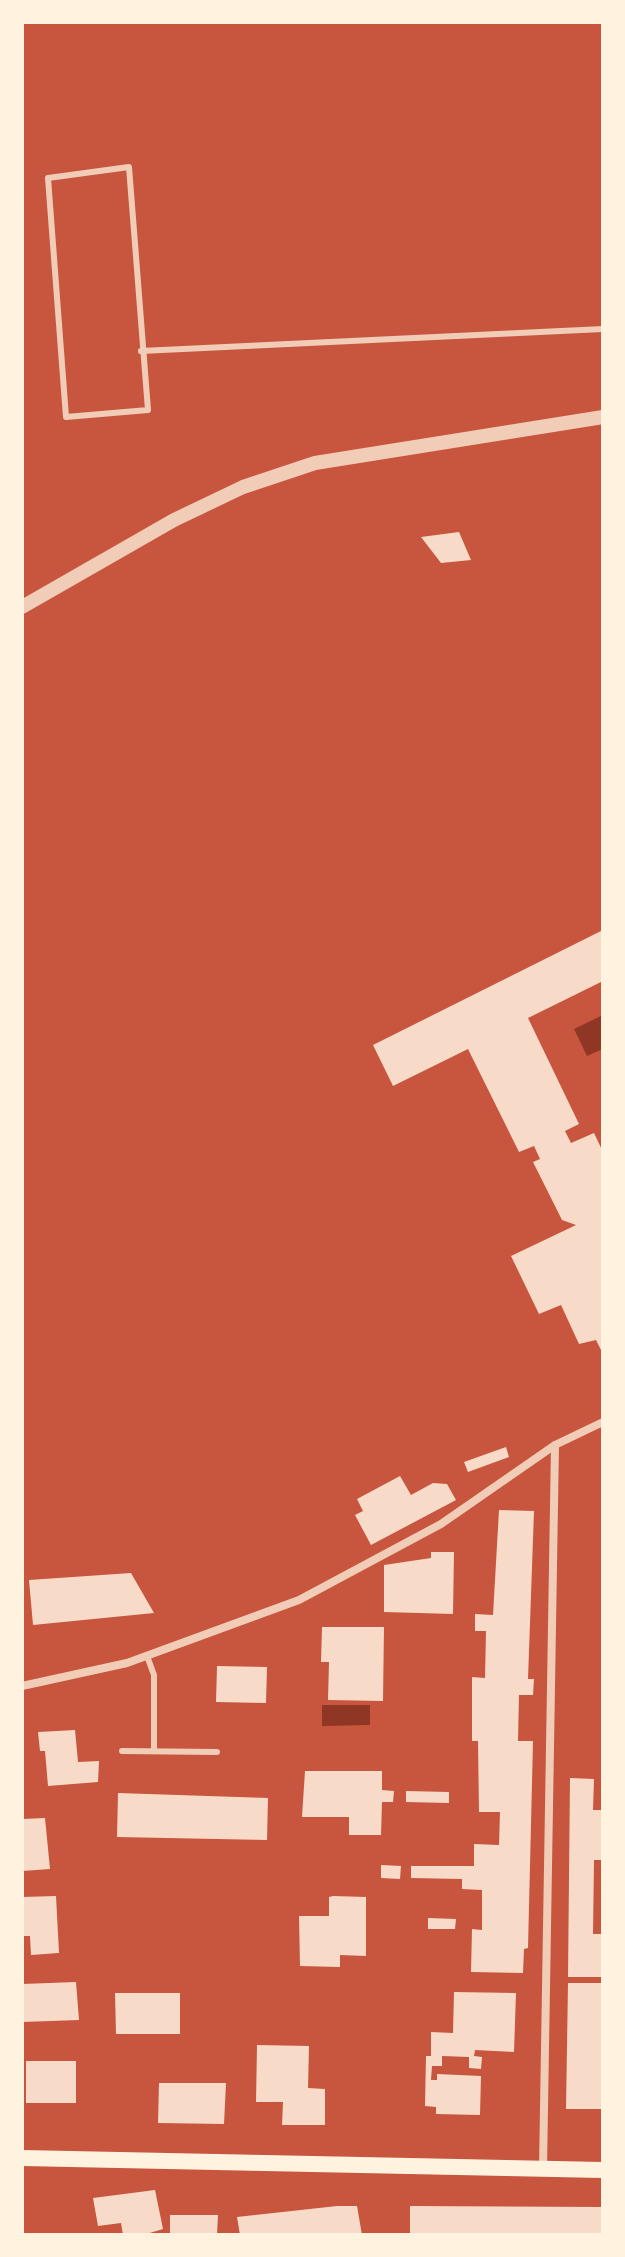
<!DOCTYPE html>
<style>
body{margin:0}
#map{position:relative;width:625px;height:2257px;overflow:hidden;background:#c8553d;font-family:Cabin,sans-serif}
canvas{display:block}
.frame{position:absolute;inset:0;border:24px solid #fff3e0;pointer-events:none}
</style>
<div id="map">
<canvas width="625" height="2257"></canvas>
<div class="frame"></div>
</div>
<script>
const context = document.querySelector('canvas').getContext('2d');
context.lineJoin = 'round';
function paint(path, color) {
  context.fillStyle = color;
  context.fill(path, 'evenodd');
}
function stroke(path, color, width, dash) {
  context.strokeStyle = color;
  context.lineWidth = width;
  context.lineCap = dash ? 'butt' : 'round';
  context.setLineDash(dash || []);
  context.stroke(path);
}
paint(new Path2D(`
 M603 1015V1049L587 1056 574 1029Z
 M322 1705H370V1725L322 1726Z`), '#8f3625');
paint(new Path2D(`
 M459 532 471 560 441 563 421 537Z
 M603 930V981L528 1018 579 1124 565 1131 571 1143 594 1133 603 1152V1354L596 1340 579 1344 561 1305 539 1314 511 1256 576 1225 562 1220 533 1162 540 1159 534 1146 519 1152 468 1049 393 1086 373 1045Z
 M506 1447 509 1457 468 1472 464 1462Z
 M400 1476 411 1495 433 1483 447 1484 456 1500 371 1545 355 1515 363 1511 357 1499Z
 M499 1510 534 1511 528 1679H534L533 1695H519L518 1741H533L528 1948 524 1949 523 1973 471 1972 472 1929 482 1930V1890L462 1889V1879L411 1878V1866H474V1844L499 1845 500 1812H479L478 1741H472V1677L485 1678 486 1631H475V1614L493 1615Z
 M431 1552H454L453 1614 384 1612V1565L431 1558Z
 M131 1573 154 1613 33 1625 29 1580Z
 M322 1627H384L383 1701 328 1700 329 1662H321Z
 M217 1666 267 1667 266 1703 216 1702Z
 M75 1730 78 1762 99 1761 98 1782 48 1786 45 1751H40L38 1732Z
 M305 1771H382V1790L394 1791 393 1802H382L381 1835H349V1817H302Z
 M570 1778 594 1779 593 1810H603V1860H594L593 1934H603V1977H568Z
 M406 1791 449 1792V1803L406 1802Z
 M118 1793 268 1798 267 1840 117 1837Z
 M45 1818 50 1869 22 1871V1819Z
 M381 1865 401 1866 400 1879 381 1878Z
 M56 1896 59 1953 31 1955 30 1936H22V1897Z
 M333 1896 366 1897V1956L340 1955V1967L300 1966 299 1916H329V1897Z
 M428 1918 456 1919 455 1929H428Z
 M76 1982 79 2020 22 2022V1984Z
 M568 1983H603V2109H566Z
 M454 1992 516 1993 514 2052 475 2050 474 2056 482 2057 481 2069 469 2068V2057L442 2056V2066H432L431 2080H437V2074L481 2076 480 2115 436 2114V2107L425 2106 426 2056H431V2032L453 2033Z
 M115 1993H180V2034H116Z
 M257 2045 309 2046 308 2088 325 2089V2125H282L283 2102H256Z
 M26 2061H76V2103H26Z
 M159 2083H226L224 2124 158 2123Z
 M155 2190 163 2229 143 2235H123L121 2223 98 2226 93 2198Z
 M337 2206H357L362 2235H240L237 2217Z
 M410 2206 603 2207V2235H410Z
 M170 2215H218L217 2235H170Z`), '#f7dbc8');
stroke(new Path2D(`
 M129 167 148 410 66 417 48 178Z
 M141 351 603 329
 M147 1656 154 1675V1751
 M122 1751 217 1752`), '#f1ccb7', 6);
stroke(new Path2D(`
 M22 1686 127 1663 299 1600 441 1524 555 1445 603 1422
 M543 2168 555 1445`), '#f1ccb7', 8);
stroke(new Path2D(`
 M22 607 174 520 243 487 315 463 603 417`), '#f1ccb7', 14);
stroke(new Path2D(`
 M22 2158 603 2170`), '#fff3e0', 16);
</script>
